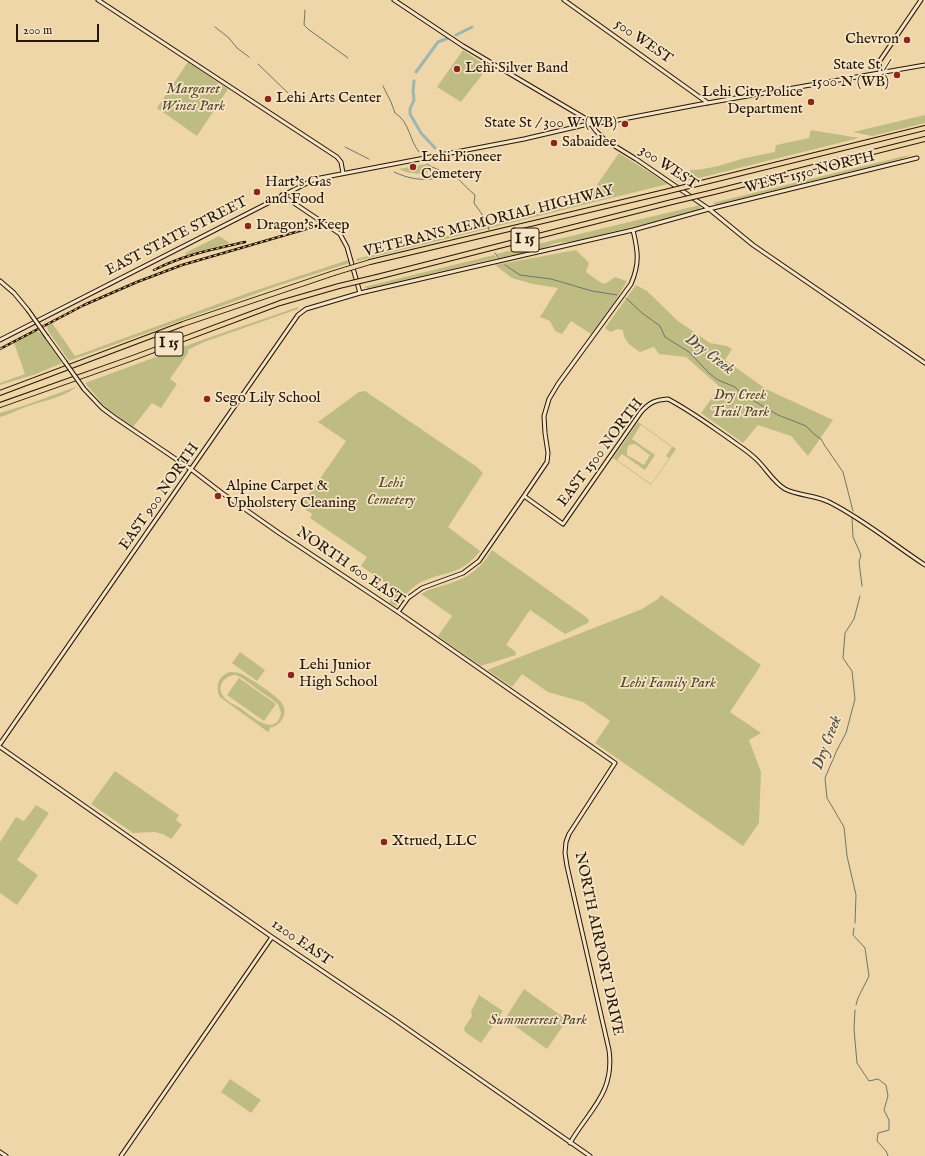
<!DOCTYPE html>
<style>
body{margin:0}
#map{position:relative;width:925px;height:1156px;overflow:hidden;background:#efd6a8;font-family:"IM FELL English",serif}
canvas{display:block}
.scale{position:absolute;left:16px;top:24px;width:83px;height:18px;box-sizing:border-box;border:2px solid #251503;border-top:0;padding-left:5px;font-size:12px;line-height:14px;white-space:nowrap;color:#251503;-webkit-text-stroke:3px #f5e4c6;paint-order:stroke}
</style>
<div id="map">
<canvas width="925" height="1156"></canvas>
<div class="scale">200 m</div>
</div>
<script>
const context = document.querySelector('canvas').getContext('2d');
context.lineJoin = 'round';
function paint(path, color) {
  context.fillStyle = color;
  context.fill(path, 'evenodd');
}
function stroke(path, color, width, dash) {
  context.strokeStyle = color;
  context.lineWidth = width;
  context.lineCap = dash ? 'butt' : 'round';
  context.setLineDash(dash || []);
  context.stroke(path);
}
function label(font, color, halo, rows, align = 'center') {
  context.font = font + ' "IM FELL English",serif';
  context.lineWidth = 3.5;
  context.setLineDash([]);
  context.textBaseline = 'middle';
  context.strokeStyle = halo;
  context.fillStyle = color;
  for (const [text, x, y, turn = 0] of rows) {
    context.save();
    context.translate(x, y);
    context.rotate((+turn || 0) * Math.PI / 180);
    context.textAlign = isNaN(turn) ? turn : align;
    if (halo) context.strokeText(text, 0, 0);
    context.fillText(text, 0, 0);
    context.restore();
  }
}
paint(new Path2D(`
 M463 50 488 67 461 102 437 87Z
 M188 62 228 89 197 136 157 108Z
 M925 115V123L872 136 853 132Z
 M811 130 859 138 695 179 680 182 677 181 691 176 690 170C709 170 727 163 745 158 755 156 765 154 775 152L776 145 809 138Z
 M619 153 668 184 357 261 356 259 487 226 489 227V226L585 202Z
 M913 154 901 159 743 198 717 205 712 203Z
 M426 164 431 170C422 176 409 174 399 169Z
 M700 205V210L576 241 556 243 544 248 500 258 496 254Z
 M219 236 230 243 186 255 185 253Z
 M576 250 589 263 586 272 600 282 605 284 615 277 627 281 614 303 591 334 571 321 562 334 555 331 550 321 540 317 558 288 533 284 512 278 495 265Z
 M494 255 497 258 368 289 364 287Z
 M348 260 350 263 280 285 69 361 48 331 47 326 52 323 75 356 248 293Z
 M636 285 647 291 678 321 710 343 727 346 732 349 725 360 766 389 833 420 808 456 791 436 758 425 743 443 701 413 720 387 686 357 659 354 654 347 640 352C631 346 623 341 623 330L618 329 610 332 605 328Z
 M298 307V309L204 342 188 350V353L170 379 177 384 161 408 152 403 133 427 105 407 85 383 202 340Z
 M36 331 44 335 62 363 36 374 0 385V383L25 374 14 343Z
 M78 386C63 398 41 401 23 408 15 411 8 415 0 417V413L26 405Z
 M365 391 477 467 483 473 448 527 480 551C460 578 442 570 418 584 408 590 403 599 396 606L389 603 397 591 361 566 367 557 310 518 312 514 301 506 346 441 318 422 359 392Z
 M638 422 676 449 651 485 613 458ZM641 425 672 447 666 456 669 458 651 484 617 460 622 454 645 470 655 455 632 439ZM633 444H635L650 455 644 465 627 455V449L629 445Z
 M492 550 586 617 589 620 588 623 565 634 530 610 506 645 515 651 516 655 481 666 438 636 452 616 421 594C430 588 440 587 451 583 468 578 482 567 492 550Z
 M661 595 761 665 730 712 761 733 749 740 761 772 759 823 743 846 595 743 610 721 583 702 548 692 522 674 512 687 487 670 642 609 658 599Z
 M240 652 265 670 257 681 232 663Z
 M230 672C233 672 236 672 239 673 246 675 277 696 281 702 290 713 281 726 269 728L270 729 268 732 220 697C215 687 218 676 230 672ZM236 675 242 678 278 704 281 713C276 738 252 717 242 709 235 705 225 701 222 694 217 684 226 675 236 675Z
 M239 678 276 704 264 721 227 695Z
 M115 771 179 815 176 820 182 825 171 839 163 834 155 832 133 833 91 804Z
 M36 805 49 813 17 860 38 875 17 905 0 893V842L16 817 24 821Z
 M524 989 567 1020 547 1049 505 1019Z
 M479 995 503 1011 481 1043 465 1032 464 1028 472 1016 471 1012Z
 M230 1079 261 1100 251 1113 221 1092Z`), '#bfbc83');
stroke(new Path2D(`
 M305 10 304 25 308 29 348 58
 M215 27 229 38 237 48 249 57
 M258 64 288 93
 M383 86 391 102 395 113C410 122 409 140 419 152
 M345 147 369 159
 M427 164 430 166 448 174
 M394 172C409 179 422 181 438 178 443 177 448 175 453 175 462 181 467 189 475 195L474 203 486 220 489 230
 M495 253 499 259
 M505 265 520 275 551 279 592 291 617 295
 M626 298 642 313 660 326 665 337 689 352 709 373 718 380 735 387 742 394 778 415 806 426 814 434 821 439 825 446 843 472 853 511
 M852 518 853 537 861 555 859 562 862 586
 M855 923 856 895 847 856 844 827 827 798 825 778 837 750 846 733 855 699 852 671 843 658 845 633 854 619 860 596
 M854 928 853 935 865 948 869 976 858 998 856 1005
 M855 1010 854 1029 857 1063 869 1081 878 1079 886 1085 888 1096 884 1110 889 1120V1130L878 1133 877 1141 886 1151 888 1156`), '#6c766b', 1);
stroke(new Path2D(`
 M456 35 472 27
 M416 72 438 42 448 38
 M414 81 413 91 414 100 410 109V114L421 133 435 148`), '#9cb7b0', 3);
const secondary = new Path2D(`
 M98 0 337 157 341 162 343 173
 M394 0 463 46 588 120 596 131 605 140 636 159 709 209 753 245 925 363
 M564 0 708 103
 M880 74 879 62 921 0
 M282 195 340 234 347 247 360 293
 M0 281 14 293 28 310
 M47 337 65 362
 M0 340 315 179 524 139 584 125 618 120 696 105 925 65
 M84 389 102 408 114 417 192 470 222 493 279 533 398 612 615 763 569 834 566 842 565 853 567 866 609 1050C615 1093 589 1110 570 1143
 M524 496 563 524 641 412C650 402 655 400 668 399 689 410 708 424 727 437 736 444 747 450 756 459 766 468 773 482 785 489 799 496 815 495 829 502 863 519 893 544 925 565
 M398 612 408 598 422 588 463 573 479 561 524 496 547 462 548 453 545 433 544 416 549 399 558 384 631 284C640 263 638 251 633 230
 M0 744 298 315 306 309 360 293 633 230 709 209 917 158
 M0 747 272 937 395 1020 590 1156
 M0 1152 6 1156
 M121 1156 272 937`);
const highway = new Path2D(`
 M701 183 925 128
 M714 192 925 139
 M370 262 665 192
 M377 277 672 202
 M0 393 183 324 334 273
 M0 405 130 359 280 303 339 286`);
stroke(secondary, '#251503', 5);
stroke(highway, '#251503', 6);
stroke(secondary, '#f5e4c6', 3);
stroke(highway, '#efd6a8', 4);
const rail = new Path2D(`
 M154 270C183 255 214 249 245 242
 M0 349 84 305 137 282 182 265 320 225`);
stroke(rail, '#251503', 2.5);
stroke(rail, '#f5e4c6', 1, [3]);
const secondaryBridge = new Path2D(`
 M28 310 47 337
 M65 362 84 389`);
const highwayBridge = new Path2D(`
 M665 192 701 183
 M672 202 714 192
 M334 273 370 262
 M339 286 377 277`);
stroke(secondaryBridge, '#251503', 5, []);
stroke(highwayBridge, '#251503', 6, []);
stroke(secondaryBridge, '#f5e4c6', 3);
stroke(highwayBridge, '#efd6a8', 4);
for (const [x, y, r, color] of [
 [907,40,4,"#8f2418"],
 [457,69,4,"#8f2418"],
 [897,75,4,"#8f2418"],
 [268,99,4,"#8f2418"],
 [811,102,4,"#8f2418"],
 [625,124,4,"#8f2418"],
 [554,143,4,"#8f2418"],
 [413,167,4,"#8f2418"],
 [257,192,4,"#8f2418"],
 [248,226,4,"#8f2418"],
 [207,399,4,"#8f2418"],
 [218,496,4,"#8f2418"],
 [291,675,4,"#8f2418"],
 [384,842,4,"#8f2418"]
]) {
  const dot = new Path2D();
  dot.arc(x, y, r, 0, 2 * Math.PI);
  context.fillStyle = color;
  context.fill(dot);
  stroke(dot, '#f5e4c6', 1.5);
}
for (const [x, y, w] of [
 [525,240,28],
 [169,344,28]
]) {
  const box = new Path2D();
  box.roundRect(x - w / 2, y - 12, w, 24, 3);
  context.fillStyle = '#f5e4c6';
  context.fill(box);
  stroke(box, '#251503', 1);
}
label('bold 14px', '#251503', null, [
 ["I 15",525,240],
 ["I 15",169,344]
]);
label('15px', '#251503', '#f5e4c6', [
 ["Chevron",899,40,"right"],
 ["State St /",889,66,"right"],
 ["1500 N (WB)",889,83,"right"],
 ["Lehi Silver Band",465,69],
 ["Lehi City Police",803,93,"right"],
 ["Department",803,110,"right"],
 ["Lehi Arts Center",276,99],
 ["State St / 300 W (WB)",617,124,"right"],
 ["Sabaidee",562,143],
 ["Lehi Pioneer",421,158],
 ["Cemetery",421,175],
 ["Hart's Gas",265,183],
 ["and Food",265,200],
 ["Dragon's Keep",256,226],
 ["Sego Lily School",215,399],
 ["Alpine Carpet &",226,487],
 ["Upholstery Cleaning",226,504],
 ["Lehi Junior",299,666],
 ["High School",299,683],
 ["Xtrued, LLC",392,842]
], 'left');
label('15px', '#251503', '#f5e4c6', [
 ["500 WEST",643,42,35],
 ["300 WEST",668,168,34],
 ["WEST 1550 NORTH",810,173,-14],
 ["VETERANS MEMORIAL HIGHWAY",489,222,-14],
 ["EAST STATE STREET",177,237,-27],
 ["EAST 1500 NORTH",601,453,-53],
 ["EAST 900 NORTH",160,497,-55],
 ["NORTH 600 EAST",350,567,34],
 ["1200 EAST",301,943,35],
 ["NORTH AIRPORT DRIVE",598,944,78]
]);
label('italic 15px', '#534729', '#f5e4c6', [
 ["Margaret",193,90],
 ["Wines Park",193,107],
 ["Dry Creek",740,396],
 ["Trail Park",740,413],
 ["Lehi",391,484],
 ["Cemetery",391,501],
 ["Lehi Family Park",668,684],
 ["Summercrest Park",538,1021]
]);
label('italic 16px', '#4f4e40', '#f5e4c6', [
 ["Dry Creek",709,355,37],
 ["Dry Creek",828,743,-69]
]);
</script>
